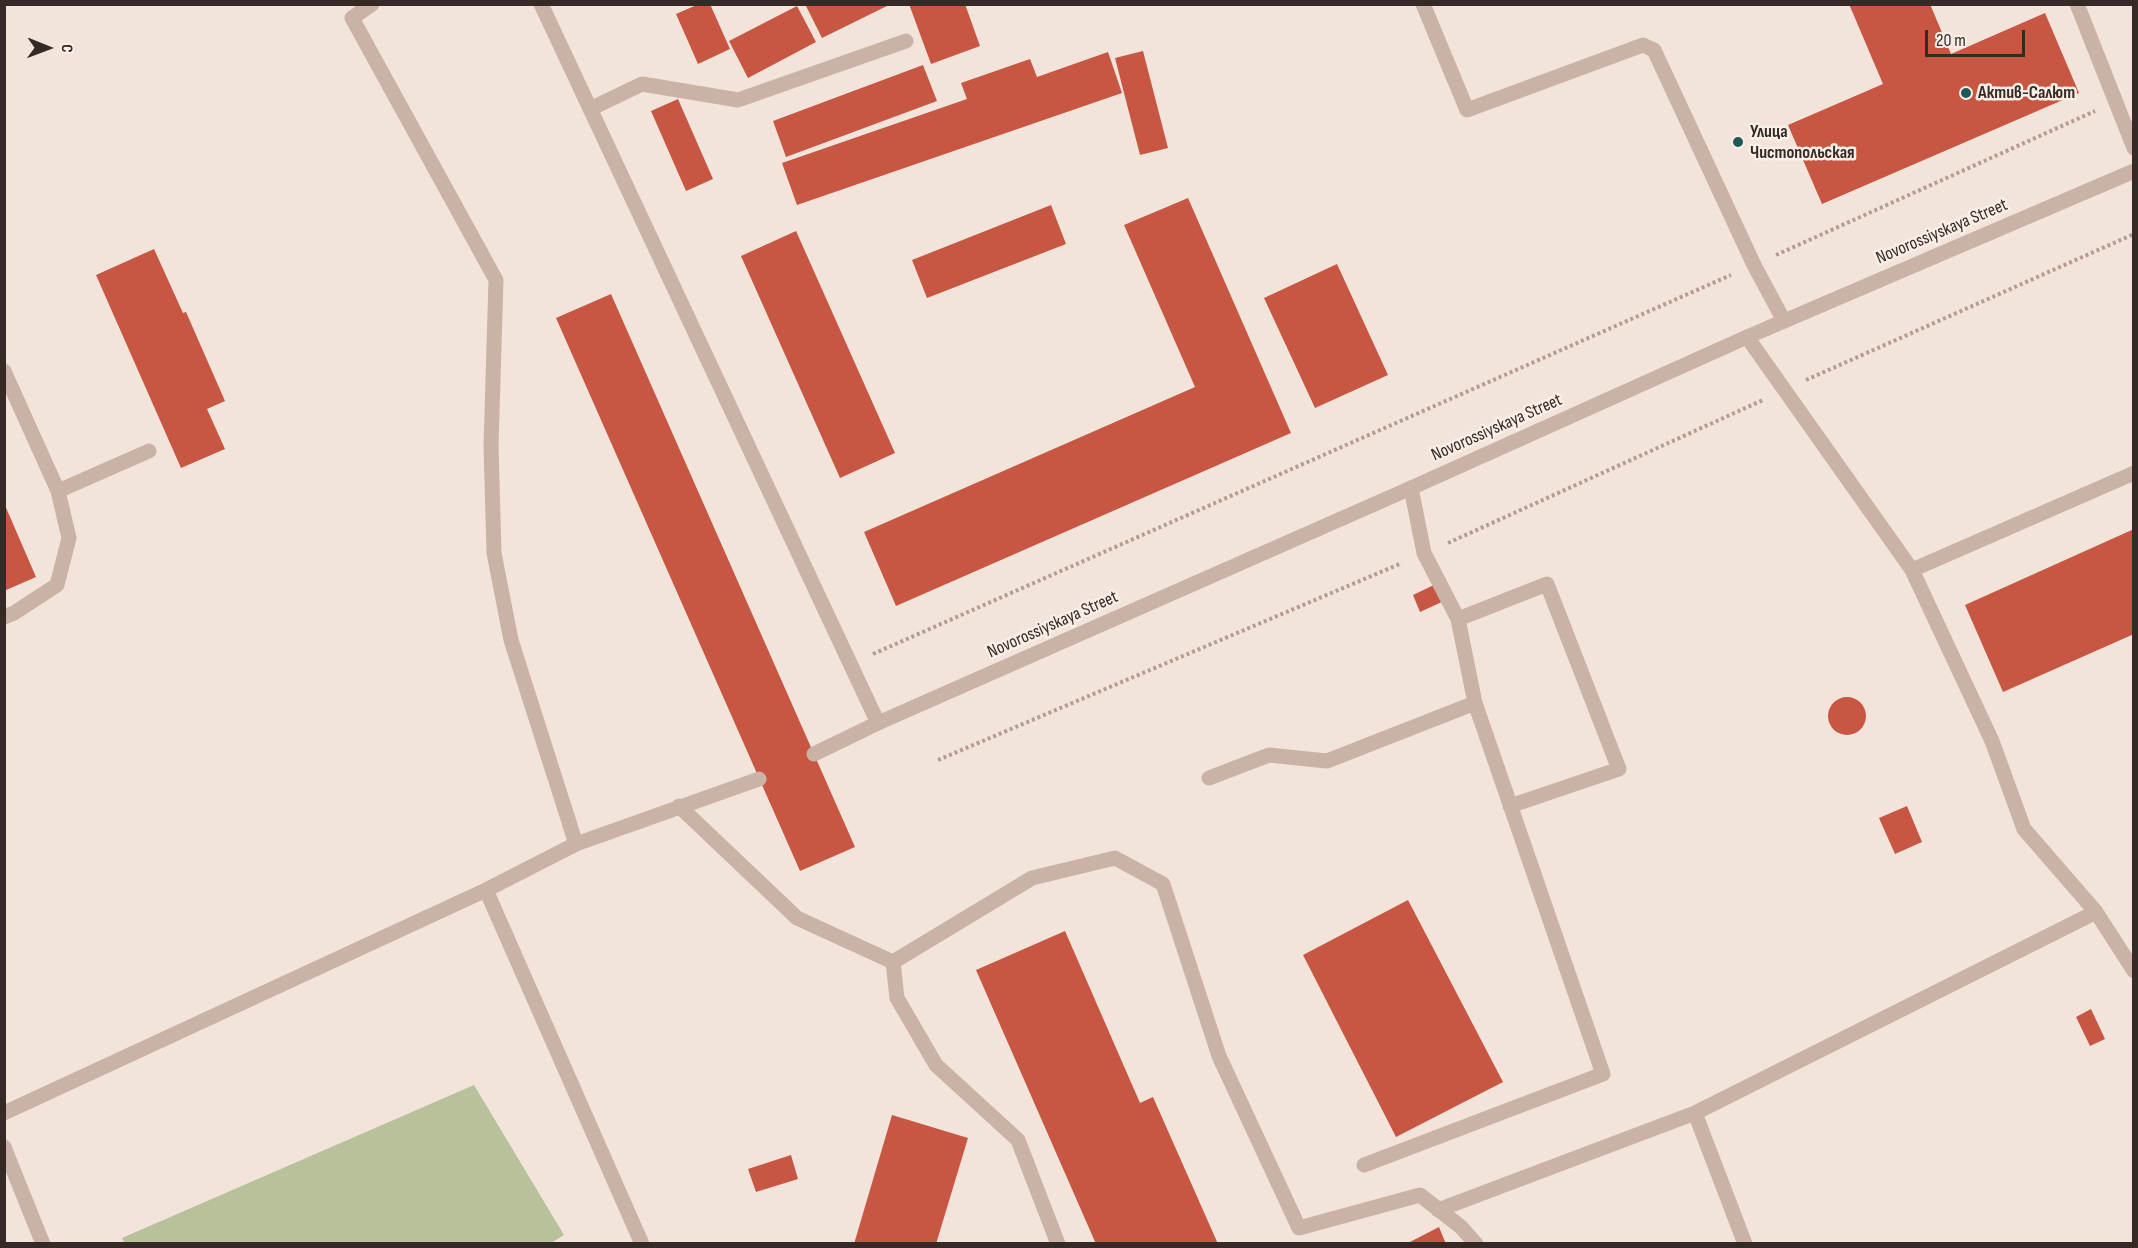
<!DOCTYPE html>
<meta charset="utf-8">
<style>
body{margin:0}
#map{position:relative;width:2138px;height:1248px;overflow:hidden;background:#f2e4da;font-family:"Sofia Sans Condensed",sans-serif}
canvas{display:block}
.frame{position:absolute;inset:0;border:6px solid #362a27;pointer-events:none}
.north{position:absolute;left:18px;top:18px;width:60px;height:60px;-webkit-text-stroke:4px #f9efe6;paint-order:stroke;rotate:91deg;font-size:16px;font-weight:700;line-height:24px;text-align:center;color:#362a27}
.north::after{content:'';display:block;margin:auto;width:21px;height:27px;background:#362a27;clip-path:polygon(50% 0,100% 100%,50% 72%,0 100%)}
.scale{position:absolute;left:1925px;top:30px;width:100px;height:27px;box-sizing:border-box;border:3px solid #362a27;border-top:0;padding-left:8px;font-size:18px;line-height:21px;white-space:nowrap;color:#362a27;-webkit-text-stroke:4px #f9efe6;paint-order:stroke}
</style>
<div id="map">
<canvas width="2138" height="1248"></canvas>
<div class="frame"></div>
<div class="north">С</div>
<div class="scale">20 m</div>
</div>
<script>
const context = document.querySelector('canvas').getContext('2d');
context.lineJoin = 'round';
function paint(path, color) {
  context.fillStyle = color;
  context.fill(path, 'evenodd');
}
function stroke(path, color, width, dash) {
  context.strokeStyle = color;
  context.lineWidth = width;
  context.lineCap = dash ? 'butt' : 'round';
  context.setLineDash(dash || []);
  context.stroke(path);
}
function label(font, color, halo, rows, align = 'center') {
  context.font = font + ' "Sofia Sans Condensed",sans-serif';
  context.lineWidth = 5;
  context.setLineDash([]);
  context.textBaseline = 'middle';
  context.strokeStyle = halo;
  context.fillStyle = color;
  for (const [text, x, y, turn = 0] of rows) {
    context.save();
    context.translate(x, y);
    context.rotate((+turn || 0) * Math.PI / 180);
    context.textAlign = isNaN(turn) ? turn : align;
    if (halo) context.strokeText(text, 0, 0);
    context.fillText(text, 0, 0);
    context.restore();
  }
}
paint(new Path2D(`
 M474 1085 564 1235 551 1243 125 1244 122 1238Z`), '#b7c19a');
paint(new Path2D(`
 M699 4H710L730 49 698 64 676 14Z
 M810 4H886L887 6 822 38 806 6Z
 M909 4H965L980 46 931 64Z
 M1849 4H1930L1951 54 2045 13 2079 93 1822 204 1788 125 1883 84Z
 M797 6 816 42 748 78 729 41Z
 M1143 51 1168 148 1140 155 1115 58Z
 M1108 52 1122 93 797 205 782 163 967 99 961 83 1030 59 1037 77Z
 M923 65 937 101 786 157 773 121Z
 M678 99 713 179 686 191 651 111Z
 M1188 198 1291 433 896 606 864 532 1195 387 1124 225Z
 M1051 205 1066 244 927 298 912 260Z
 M796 231 895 453 840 478 741 256Z
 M154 249 183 313 186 312 225 401 207 409 225 449 181 468 96 275Z
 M1337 264 1388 375 1315 408 1264 298Z
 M611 294 855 847 800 871 556 318Z
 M4 503 36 577 4 591Z
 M2134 529V634L2003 692 1965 605Z
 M1436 584 1444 601 1420 612 1413 595Z
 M1828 716a19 19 0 1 1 38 0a19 19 0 1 1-38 0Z
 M1907 806 1922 842 1895 854 1879 818Z
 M1408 900 1503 1082 1396 1137 1303 955Z
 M1065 931 1140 1103 1153 1097 1218 1244H1096L976 970Z
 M2091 1009 2105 1039 2090 1046 2076 1017Z
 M892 1115 968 1138 936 1244H854Z
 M791 1155 798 1179 756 1192 748 1169Z
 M1439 1227 1446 1244H1406Z`), '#c75642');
stroke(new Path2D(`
 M1776 255 2095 111
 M1806 380 2134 234
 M1448 543 1763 400
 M873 654 1731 275
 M938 760 1402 563`), '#b69c90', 4, [3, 3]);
stroke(new Path2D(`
 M372 4 352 18 496 280 491 446 494 553 511 640 576 844
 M541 4 878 723 814 754
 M1423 4 1467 110 1643 45 1654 50 1754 265 1784 321
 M2077 4 2134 148
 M590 109 642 84 738 100 906 41
 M1747 337 1912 570 1992 741 2024 829 2096 912 2134 971
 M4 371 58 491 69 538 57 585 14 613 4 617
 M58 491 149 451
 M1912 570 2134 473
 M1458 619 1547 584 1619 769 1510 806
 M1209 778 1269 755 1327 761 1475 703
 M679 806 797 918 893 962
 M486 890 642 1244
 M4 1113 486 890 576 844 759 779
 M1695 1113 1745 1244
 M4 1147 43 1244
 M1364 1165 1603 1074 1475 703 1458 619 1424 553 1411 488
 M1438 1210 1695 1113 2096 912
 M1058 1244 1018 1140 936 1065 897 998 893 962 1032 878 1115 858 1163 884 1219 1056 1299 1228 1420 1195 1461 1227 1476 1244`), '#cab3a6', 15);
stroke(new Path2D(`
 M878 723 1411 488 1747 337 2134 171`), '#cab3a6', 15);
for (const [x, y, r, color] of [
 [1966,93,6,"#1c5856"],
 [1738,142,6,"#1c5856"]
]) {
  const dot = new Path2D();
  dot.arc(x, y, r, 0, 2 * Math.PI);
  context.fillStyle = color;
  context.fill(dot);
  stroke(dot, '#f9efe6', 2);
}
label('bold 18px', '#362a27', '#f9efe6', [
 ["Актив-Салют",1978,93],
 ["Улица",1750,132],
 ["Чистопольская",1750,153]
], 'left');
label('18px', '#362a27', '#f9efe6', [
 ["Novorossiyskaya Street",1942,232,-23],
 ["Novorossiyskaya Street",1497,428,-24],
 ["Novorossiyskaya Street",1053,625,-24]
]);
</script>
